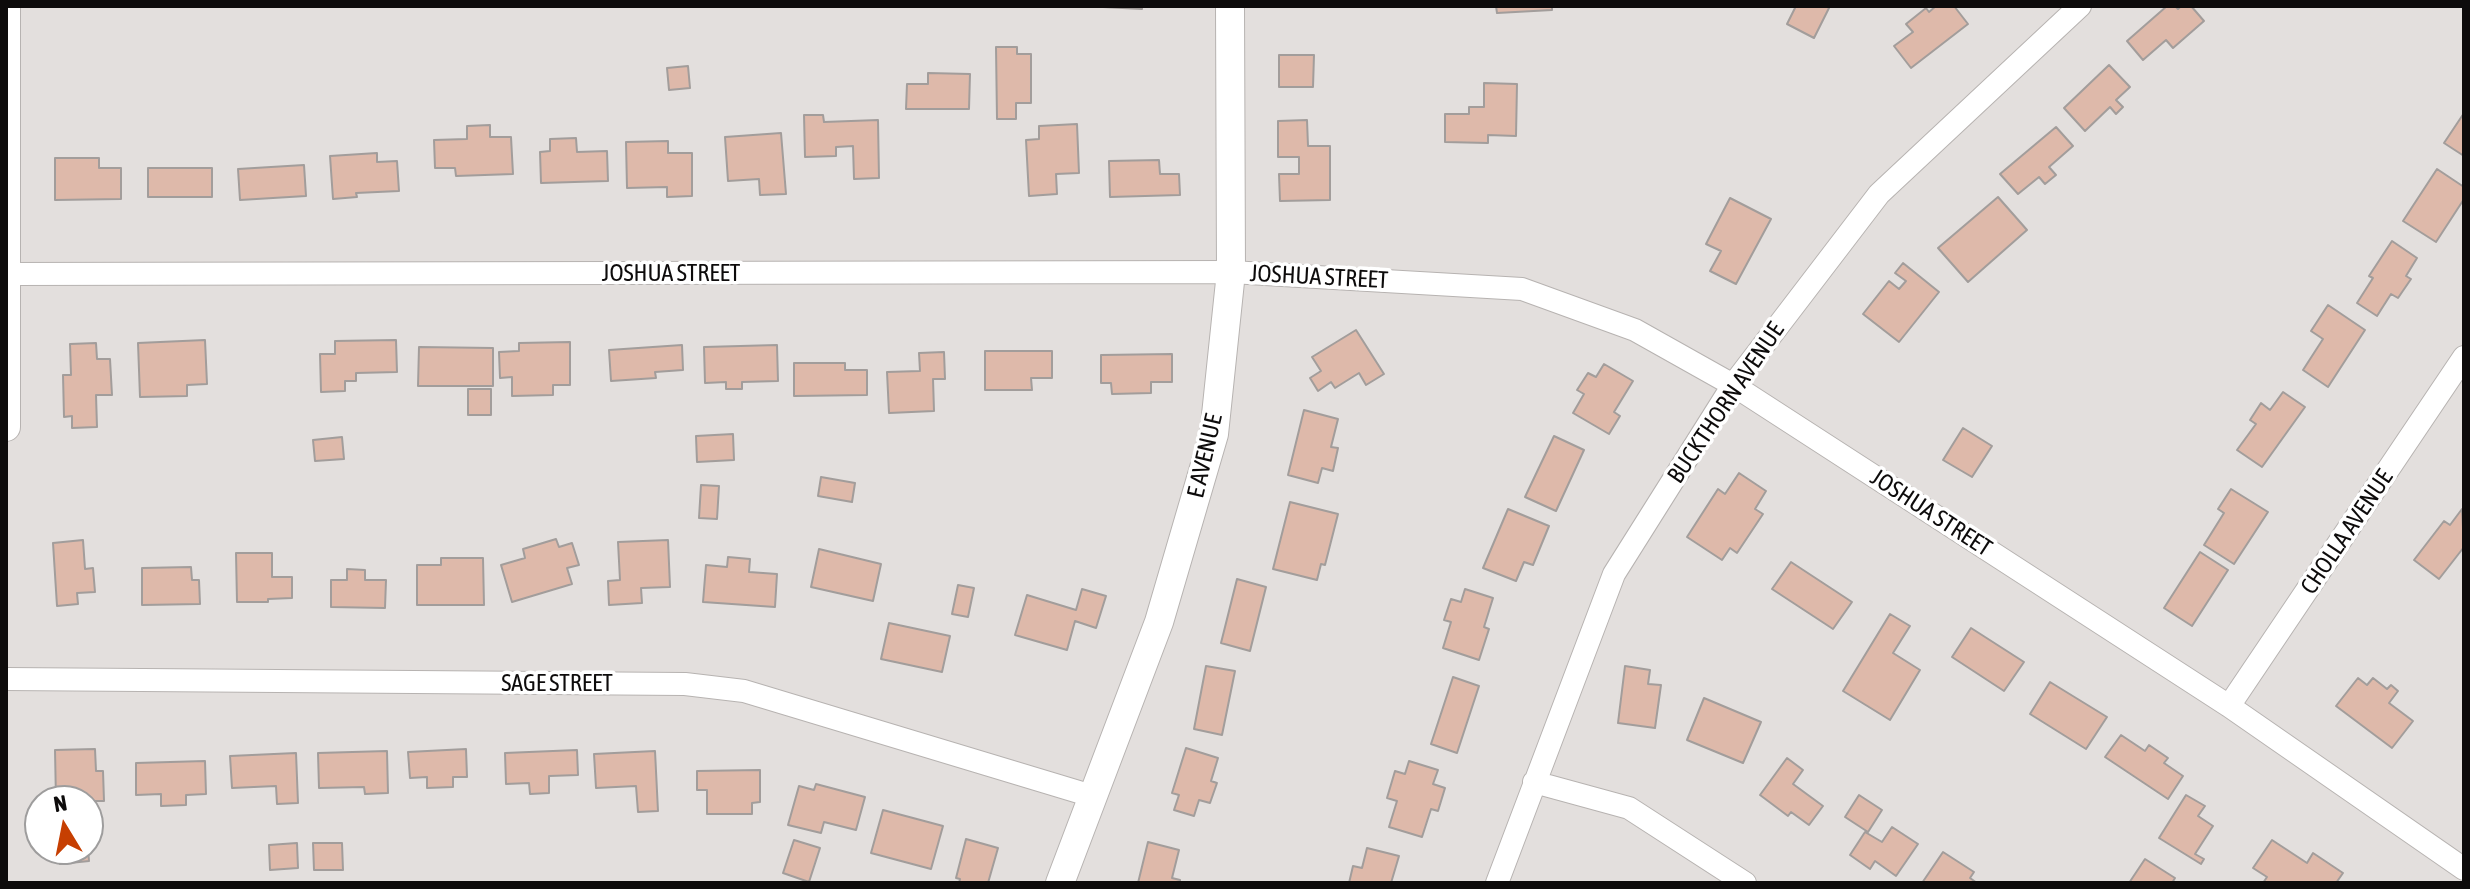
<!DOCTYPE html>
<style>
body{margin:0}
#map{position:relative;width:2470px;height:889px;overflow:hidden;background:#e3dfdd;font-family:"Asap Condensed",sans-serif}
canvas{display:block}
.frame{position:absolute;inset:0;border:8px solid #0d0b0b;pointer-events:none}
.north{position:absolute;left:24px;top:785px;width:80px;height:80px;box-sizing:border-box;background:#fff;border:2px solid #9e9d9d;border-radius:50%;rotate:350deg;font-size:22px;font-weight:700;line-height:32px;text-align:center;color:#0d0b0b}
.north::after{content:'';display:block;margin:auto;width:28px;height:36px;background:#c63f02;clip-path:polygon(50% 0,100% 100%,50% 72%,0 100%)}
</style>
<div id="map">
<canvas width="2470" height="889"></canvas>
<div class="frame"></div>
<div class="north">N</div>
</div>
<script>
const context = document.querySelector('canvas').getContext('2d');
context.lineJoin = 'round';
function paint(path, color) {
  context.fillStyle = color;
  context.fill(path, 'evenodd');
}
function stroke(path, color, width, dash) {
  context.strokeStyle = color;
  context.lineWidth = width;
  context.lineCap = dash ? 'butt' : 'round';
  context.setLineDash(dash || []);
  context.stroke(path);
}
function label(font, color, halo, rows, align = 'center') {
  context.font = font + ' "Asap Condensed",sans-serif';
  context.lineWidth = 7;
  context.setLineDash([]);
  context.textBaseline = 'middle';
  context.strokeStyle = halo;
  context.fillStyle = color;
  for (const [text, x, y, turn = 0] of rows) {
    context.save();
    context.translate(x, y);
    context.rotate((+turn || 0) * Math.PI / 180);
    context.textAlign = isNaN(turn) ? turn : align;
    if (halo) context.strokeText(text, 0, 0);
    context.fillText(text, 0, 0);
    context.restore();
  }
}
const building = new Path2D(`
 M1103 6H1142V9L1103 7Z
 M1496 6H1552V10L1497 13Z
 M1796 6H1830L1814 38 1787 24Z
 M1936 6H1954L1968 24 1911 68 1894 46 1913 32 1906 24 1926 8 1929 12Z
 M2167 6H2175L2178 9 2181 6H2191L2204 21 2173 48 2166 40 2143 60 2127 41Z
 M996 47H1017V54H1031V103H1016V119H997Z
 M1279 55H1314L1313 87H1279Z
 M2109 65 2130 87 2116 100 2123 107 2116 114 2110 107 2085 131 2064 108Z
 M688 66 690 88 669 90 667 68Z
 M928 73 970 74 969 109H906L907 84H928Z
 M1484 83 1517 84 1516 136 1488 135V143L1445 142V114H1469V107H1484Z
 M2464 113V156L2444 143Z
 M804 115H823L824 122 878 120 879 178 854 179 853 146 836 147V156L805 157Z
 M1307 120 1308 146H1330V200L1280 201 1279 174H1299V157H1278V121Z
 M1077 124 1079 173 1056 174 1057 194 1029 196 1026 140 1039 139V126Z
 M490 125V137H511L513 174 456 176 455 168H435L434 140 467 139V126Z
 M2056 127 2073 146 2049 167 2056 175 2045 184 2039 177 2018 194 2000 174Z
 M781 133 786 194 760 195 759 179 728 181 725 137Z
 M576 138 577 152 607 151 608 181 541 183 540 152 550 151V139Z
 M668 141V153H692V196L667 197V187L627 188 626 142Z
 M377 153V162L397 161 399 191 356 193 357 197 333 199 330 156Z
 M55 158H99V168H121V199L55 200Z
 M1159 160 1160 174H1179L1180 195 1110 197 1109 161Z
 M304 165 306 196 240 200 238 169Z
 M148 168H212V197H148Z
 M2437 169 2464 187V199L2436 242 2403 221Z
 M1998 197 2027 230 1968 282 1938 248Z
 M1730 198 1771 219 1736 284 1710 271 1721 251 1706 244Z
 M2392 241 2417 258 2406 276 2411 279 2398 298 2391 294 2377 316 2357 303 2373 278 2369 276Z
 M1903 263 1939 292 1899 342 1863 314 1889 281 1899 289 1906 281 1895 273Z
 M2328 305 2365 330 2328 387 2303 370 2323 339 2311 331Z
 M1356 330 1384 374 1366 385 1359 373 1335 388 1331 382 1318 391 1310 378 1321 371 1312 357Z
 M205 340 207 384 187 385V396L140 397 138 343Z
 M396 340 397 372 356 373V381H345V391L321 392 320 354H335V341Z
 M570 342V385H553V395L512 396V377L500 378 499 352 519 351V343Z
 M96 343 97 359H110L112 395H96L97 427 72 428V416L64 417 63 375H71L70 344Z
 M682 345 683 370 655 372 656 378 611 381 609 350Z
 M777 345 778 381 742 382V389H726V382L705 383 704 347Z
 M419 347 493 348V386H418Z
 M985 351H1052V378H1031L1032 390H985Z
 M944 352 945 379H933L934 411 889 413 887 372 920 371 919 353Z
 M1172 354V382H1151V393L1112 394 1111 383H1101V355Z
 M794 363H845V370H867V395L794 396Z
 M1604 364 1633 381 1614 412 1620 416 1609 434 1573 413 1584 394 1577 390 1588 373 1596 377Z
 M468 389H491V415H468Z
 M2283 392 2305 407 2262 467 2237 450 2256 424 2250 420 2261 403 2270 410Z
 M1304 410 1338 419 1331 447 1338 448 1333 471 1322 468 1318 483 1288 475Z
 M1963 428 1992 446 1972 477 1943 460Z
 M733 434 734 460 697 462 696 436Z
 M1554 436 1584 450 1556 511 1525 497Z
 M342 437 344 459 315 461 313 440Z
 M1739 473 1766 491 1755 509 1763 514 1737 553 1730 548 1722 560 1687 537 1718 489 1725 494Z
 M821 477 855 483 852 502 818 496Z
 M701 485 719 486 717 519 699 518Z
 M2231 489 2268 512 2234 564 2204 545 2224 513 2218 509Z
 M1290 502 1338 514 1325 565 1321 564 1317 580 1273 569Z
 M1508 509 1549 526 1533 565 1524 562 1516 581 1483 568Z
 M2462 509 2464 547 2439 579 2414 560 2444 521 2450 525Z
 M556 539 559 547 572 543 579 565 567 568 572 584 512 602 501 565 525 558 523 549Z
 M83 540 85 569 93 568 95 592 77 593 78 604 57 606 53 543Z
 M668 540 670 587 641 588 642 603 609 605 608 581 620 580 618 542Z
 M819 549 881 564 873 601 811 587Z
 M2200 552 2228 570 2192 626 2164 608Z
 M236 553H272V577H292V598L268 599V602H237Z
 M728 557 750 559 749 572 777 574 775 607 703 602 706 565 727 567Z
 M441 558H483L484 605H417V565H441Z
 M1791 562 1852 602 1833 629 1772 589Z
 M191 567 192 580H199L200 604 142 605V568Z
 M347 569 365 570V580H386L385 608 331 607V580H347Z
 M1237 579 1266 587 1250 651 1221 643Z
 M958 585 974 588 968 617 952 614Z
 M1082 589 1106 596 1096 628 1075 621 1067 650 1015 635 1027 595 1076 610Z
 M1465 589 1493 598 1484 627 1489 629 1479 660 1443 648 1451 622 1444 620 1451 599 1461 602Z
 M1890 614 1910 626 1893 653 1920 670 1890 720 1843 691Z
 M889 623 950 636 942 672 881 659Z
 M1971 628 2024 662 2004 691 1952 657Z
 M1206 666 1235 671 1222 735 1194 729Z
 M1625 666 1650 670 1648 684 1661 685 1655 728 1618 723Z
 M1453 677 1479 686 1457 753 1431 744Z
 M2358 678 2367 685 2373 678 2387 689 2391 685 2398 691 2389 703 2413 721 2392 748 2336 706Z
 M2050 682 2107 717 2086 749 2030 714Z
 M1704 698 1761 722 1743 763 1687 740Z
 M2121 735 2145 751 2149 745 2168 758 2164 763 2183 776 2168 799 2105 757Z
 M1186 748 1218 758 1211 781 1217 783 1210 803 1199 800 1194 816 1174 810 1179 795 1172 793Z
 M95 749 96 771H103L104 801H90V820L88 821V801H56L55 750Z
 M466 749 467 777H453V787L427 788V777L410 778 408 752Z
 M577 750 578 775 549 776V793L530 794 529 783 506 784 505 753Z
 M387 751 388 793 365 794 364 787 319 788 318 753Z
 M655 751 658 811 638 812 636 786 596 788 594 754Z
 M296 753 298 803 277 804 276 786 232 788 230 756Z
 M1787 758 1803 770 1793 784 1823 806 1809 825 1791 812 1788 816 1760 795Z
 M205 761 206 794 186 795V805L161 806V794L136 795V763Z
 M1409 761 1438 770 1433 784 1445 788 1438 811 1431 809 1422 837 1389 827 1397 801 1387 798 1395 771 1405 774Z
 M760 770V802L752 803V814H707V790H697V771Z
 M816 784 865 797 856 830 824 822 821 833 788 825 799 786 814 790Z
 M1859 795 1882 810 1868 832 1845 817Z
 M2186 795 2205 806 2198 816 2213 826 2195 854 2204 859 2201 864 2159 838Z
 M883 810 943 826 931 869 871 853Z
 M1892 827 1918 844 1896 876 1875 861 1870 869 1850 855 1865 832 1882 842Z
 M966 839 998 848 988 883H959L960 879 956 878Z
 M794 840 820 848 809 882 783 873Z
 M2272 840 2307 863 2313 853 2343 873 2336 883H2263L2267 877 2253 868Z
 M1148 842 1179 850 1172 878 1180 880V883H1138Z
 M297 843 298 868 270 870 269 845Z
 M313 843H342L343 870H314Z
 M1367 848 1399 856 1391 883H1349L1353 866 1362 868Z
 M58 849H88L89 861 60 864Z
 M1943 852 1974 872 1970 878 1977 883H1922Z
 M2145 859 2175 878 2172 883H2129Z`);
paint(building, '#deb9aa');
stroke(building, '#a29d9b', 2);
const minor = new Path2D(`
 M6 274 1231 272 1522 289 1635 330 1733 385 2229 706 2464 869
 M6 679 685 684 744 691 1092 796
 M2229 706 2464 357
 M1534 782 1629 808 1745 883
 M1497 883 1614 574 1733 385 1879 194 2080 6`);
const tertiary = new Path2D(`
 M6 427V6
 M1060 883 1159 622 1214 434 1231 272 1230 6`);
stroke(minor, '#b7b3b1', 24);
stroke(tertiary, '#b7b3b1', 30);
stroke(minor, '#fff', 22);
stroke(tertiary, '#fff', 28);
label('24px', '#0d0b0b', '#fff', [
 ["JOSHUA STREET",671,273],
 ["JOSHUA STREET",1319,277,3],
 ["BUCKTHORN AVENUE",1726,403,-56],
 ["E AVENUE",1205,456,-77],
 ["JOSHUA STREET",1931,513,33],
 ["CHOLLA AVENUE",2347,532,-56],
 ["SAGE STREET",557,683]
]);
</script>
